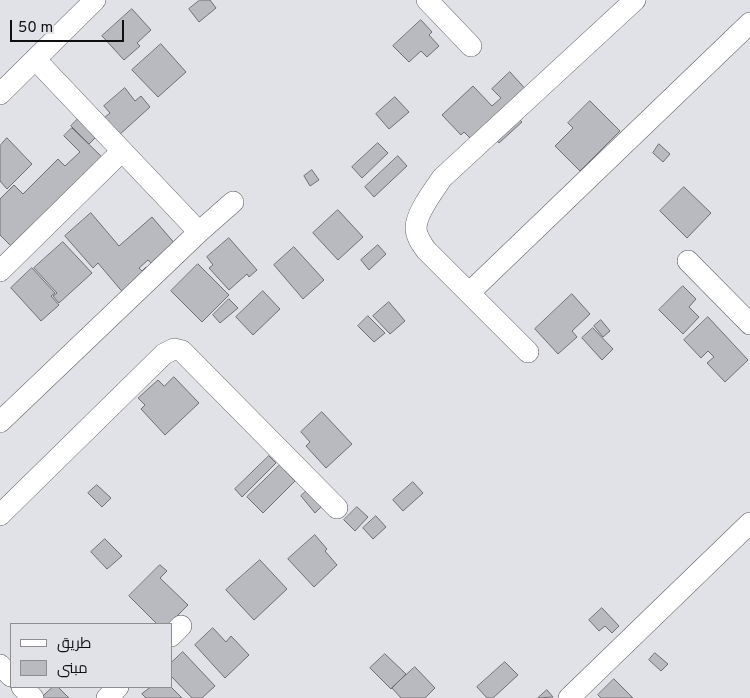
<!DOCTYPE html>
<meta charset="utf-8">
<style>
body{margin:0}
#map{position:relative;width:750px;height:698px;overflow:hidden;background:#e1e1e8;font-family:Overpass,Cairo,sans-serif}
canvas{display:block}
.legend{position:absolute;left:10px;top:623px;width:162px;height:65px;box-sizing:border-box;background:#e1e1e8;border:1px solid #8d8d92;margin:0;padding:6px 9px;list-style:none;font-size:15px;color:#101012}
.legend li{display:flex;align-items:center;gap:10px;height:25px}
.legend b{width:25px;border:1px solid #8d8d92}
.scale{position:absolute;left:10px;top:20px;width:114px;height:22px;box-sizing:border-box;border:2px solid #101012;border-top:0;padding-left:6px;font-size:15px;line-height:18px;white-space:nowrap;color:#101012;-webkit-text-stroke:4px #e1e1e8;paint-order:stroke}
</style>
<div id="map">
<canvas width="750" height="698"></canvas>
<ul class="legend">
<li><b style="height:6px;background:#fff"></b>طريق</li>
<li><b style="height:14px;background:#b9bac0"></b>مبنى</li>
</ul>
<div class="scale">50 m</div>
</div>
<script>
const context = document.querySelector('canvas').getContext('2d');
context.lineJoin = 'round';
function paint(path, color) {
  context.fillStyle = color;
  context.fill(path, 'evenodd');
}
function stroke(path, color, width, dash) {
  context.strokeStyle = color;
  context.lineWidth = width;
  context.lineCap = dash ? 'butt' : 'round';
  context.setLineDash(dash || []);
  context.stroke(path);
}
const building = new Path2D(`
 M200 0H210L216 8 199 22 189 9Z
 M132 9 151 30 137 43 140 46 124 60 102 36Z
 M421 20 432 32 429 35 439 46 427 57 421 51 409 62 393 46Z
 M161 44 186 72 158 97 132 70Z
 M510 72 530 94 511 111 522 122 499 143 488 132 476 144 464 132 461 135 442 115 473 86 492 106 501 98 492 89Z
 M125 88 135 101 141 96 150 107 118 136 103 119 110 113 104 106Z
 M395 97 409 112 389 129 376 114Z
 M590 101 620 131 580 171 555 146 573 128 568 123Z
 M79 118 97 136 89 144 71 126Z
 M72 128 102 157 12 247 0 235V199L14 185 23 194 58 159 65 166 80 152 64 136Z
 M7 138 32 164 7 189 0 181V146Z
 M378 143 388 153 362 178 352 167Z
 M659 144 670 154 663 162 653 153Z
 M398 156 407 166 374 197 365 187Z
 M312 170 319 180 310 186 304 176Z
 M684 187 711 213 687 238 660 211Z
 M338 210 363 237 338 260 313 233Z
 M91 213 119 246 152 217 176 245 153 265 148 260 139 268 142 271 146 267 151 272 125 295 98 263 93 268 65 236Z
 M229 238 257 270 249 277 247 274 229 290 209 268 213 265 207 257Z
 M63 242 92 273 59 303 53 296 57 293 34 268Z
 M378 245 386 254 369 270 361 260Z
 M294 247 324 280 303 299 274 265Z
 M198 264 229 295 202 322 171 291Z
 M32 268 55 293 51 296 59 305 41 321 11 288Z
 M683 286 696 299 689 307 699 317 683 334 659 310Z
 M263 291 280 309 253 335 236 317Z
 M572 294 590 314 572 331 577 337 558 354 535 329Z
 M229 299 238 308 220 323 213 315Z
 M389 302 405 321 390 334 373 316Z
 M368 316 385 333 374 342 358 326Z
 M708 317 748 360 725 382 707 363 714 357 708 351 701 358 684 340Z
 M601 320 610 331 603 337 594 326Z
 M593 328 613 349 602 360 582 338Z
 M174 377 199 403 165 435 141 409 145 405 138 398 158 380 164 386Z
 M322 412 352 444 326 468 306 446 310 442 301 432Z
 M269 456 276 463 242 497 235 489Z
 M280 465 295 481 263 513 247 497Z
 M413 482 423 493 403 511 393 500Z
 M97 485 111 498 102 507 88 493Z
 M312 486 326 502 315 513 301 496Z
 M357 507 368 517 355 531 344 520Z
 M376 516 386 527 373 539 363 528Z
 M315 535 327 549 325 551 337 565 314 587 288 559Z
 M105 539 122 556 107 569 91 552Z
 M260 560 287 589 254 620 226 590Z
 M160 565 167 571 160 578 188 605 169 624H157L129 596Z
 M602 608 619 626 612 633 605 626 599 631 589 620Z
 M213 628 226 642 231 636 249 655 225 678 195 645Z
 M183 652 215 686 202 698H192L171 676V663Z
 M655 653 668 664 661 671 649 660Z
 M385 654 406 674 391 689 370 668Z
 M505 662 518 675 493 698H487L477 687Z
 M415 667 435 688 425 698H401L392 688Z
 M614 679 633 698H601L598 695Z
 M53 687H58L69 698H41Z
 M151 687H171L182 698H146L142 694Z
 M547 690 553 697 538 698Z`);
paint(building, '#b9bac0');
stroke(building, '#6e6e74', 1);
const minor = new Path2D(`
 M427 0 471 46
 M35 59 199 232
 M0 94 95 0
 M688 261 750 324
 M0 271 122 151
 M469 293 750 23
 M528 352 426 250C421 243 416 236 416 228 416 213 434 190 442 178L635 0
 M0 422 199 232 233 202
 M0 515 164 354 174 349 182 351 337 508
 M171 636 181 626
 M0 665 11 676
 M22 687 33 698
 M107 698 118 687
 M569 698 750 523`);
stroke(minor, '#616166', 22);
stroke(minor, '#fff', 21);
</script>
